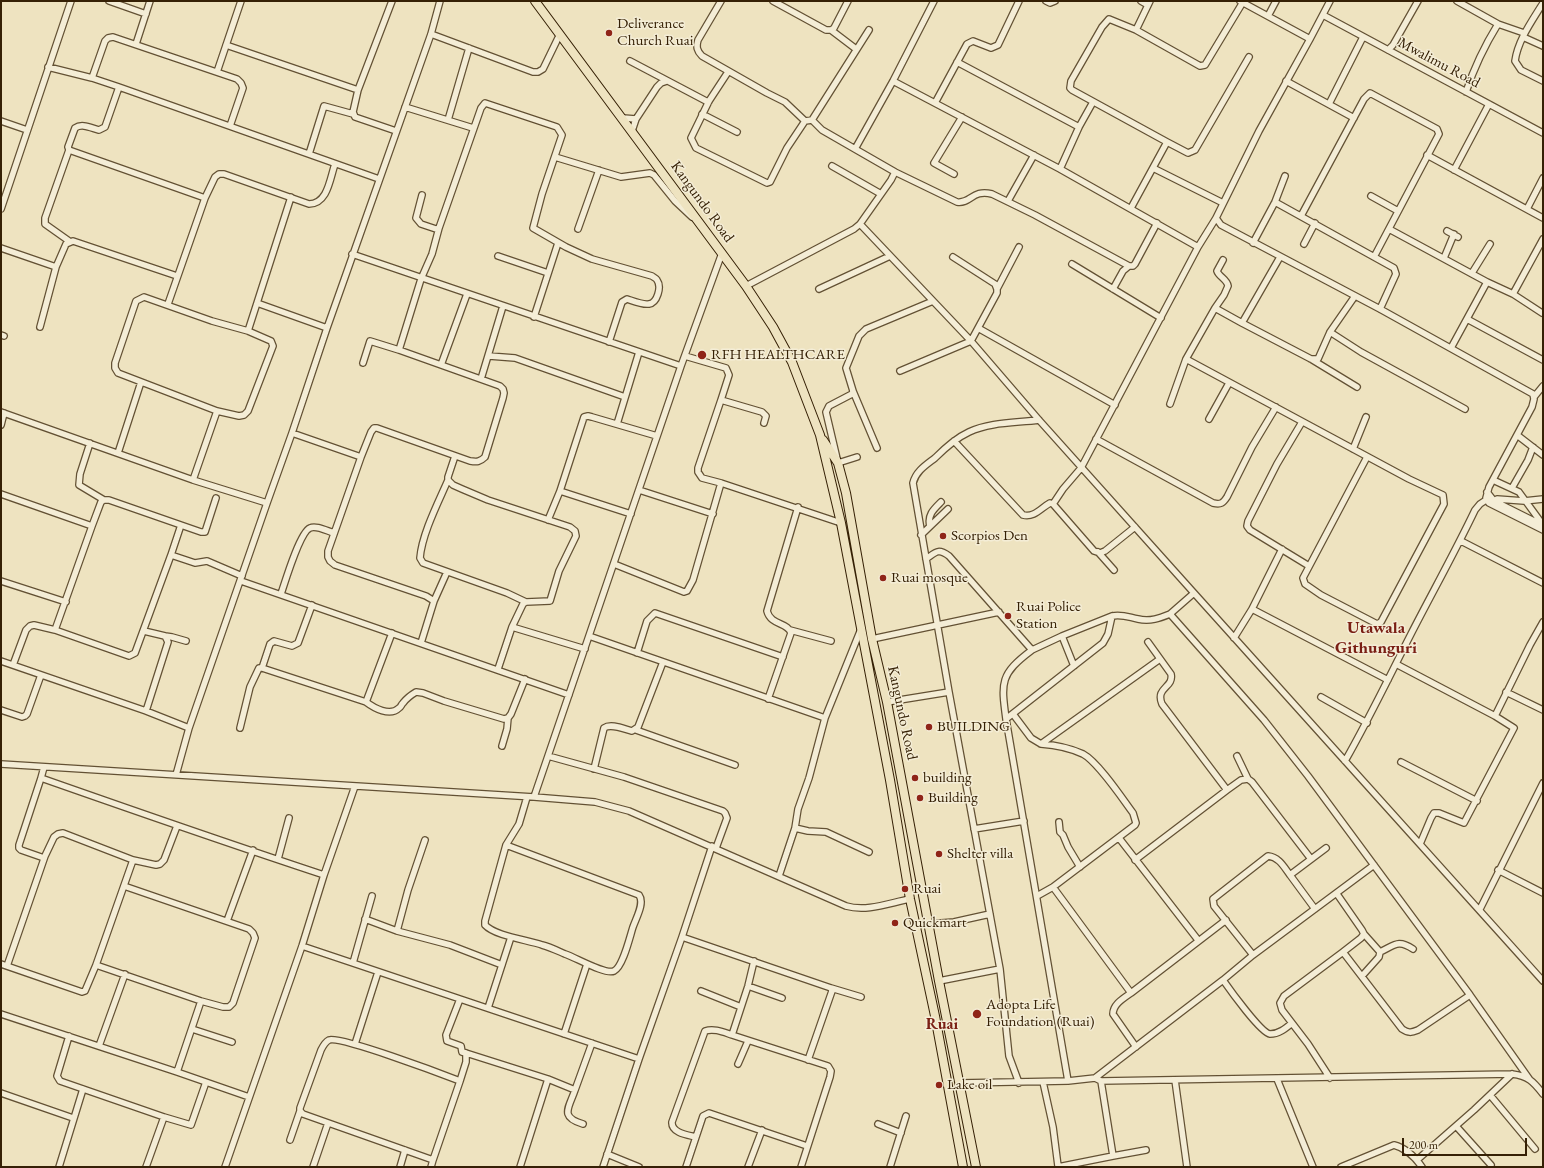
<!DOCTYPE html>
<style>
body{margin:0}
#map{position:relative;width:1544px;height:1168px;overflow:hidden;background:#eee3c0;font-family:"EB Garamond",serif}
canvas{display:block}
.frame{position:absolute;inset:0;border:2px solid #352005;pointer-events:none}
.scale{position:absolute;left:1402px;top:1138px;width:125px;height:18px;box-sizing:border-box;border:2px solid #352005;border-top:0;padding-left:5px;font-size:12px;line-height:14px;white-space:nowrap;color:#352005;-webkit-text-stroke:3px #f4edd6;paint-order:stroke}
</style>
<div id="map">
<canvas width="1544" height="1168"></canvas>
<div class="frame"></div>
<div class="scale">200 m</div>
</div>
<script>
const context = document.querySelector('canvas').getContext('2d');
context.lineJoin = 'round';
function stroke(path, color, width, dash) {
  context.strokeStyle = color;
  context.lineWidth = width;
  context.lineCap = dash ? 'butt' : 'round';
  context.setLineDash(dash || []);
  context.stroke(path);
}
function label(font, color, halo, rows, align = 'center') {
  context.font = font + ' "EB Garamond",serif';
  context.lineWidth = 3;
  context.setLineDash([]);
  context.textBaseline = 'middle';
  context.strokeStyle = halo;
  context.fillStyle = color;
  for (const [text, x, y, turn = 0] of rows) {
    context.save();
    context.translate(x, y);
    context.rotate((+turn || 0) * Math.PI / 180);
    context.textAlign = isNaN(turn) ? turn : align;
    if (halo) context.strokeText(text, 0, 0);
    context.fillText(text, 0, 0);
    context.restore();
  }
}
const minor = new Path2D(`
 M109 1 146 14
 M392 1 358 90 353 112 355 117 396 131
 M721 1 698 40C696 47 697 51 702 56L767 93 785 102 805 121 812 120 822 130 855 149
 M773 1 826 30H831L834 28 848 1
 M1046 1 1050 3 1055 1
 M1141 1 1148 5
 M1240 1 1310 39
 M1330 1 1310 39 1259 131 1216 218 1221 225 1380 309 1533 394 1534 399 1532 407 1489 487 1486 498 1489 503 1543 530
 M1457 1 1498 24
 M1243 2 1205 65 1200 66 1136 30 1109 19 1102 27 1071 81 1070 88 1072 90 1167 142 1188 153 1195 150 1249 57
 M1543 3C1532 21 1518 40 1515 61L1521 70 1543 81
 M1323 15 1543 133
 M1268 16 1276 1
 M831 30 856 49
 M1136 30 1150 1
 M431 34 533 72H538L543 69 560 34
 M1523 37 1543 46
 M136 44 150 1
 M226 45 358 90
 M1388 50 1393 45 1418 1
 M630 61 706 101H709
 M957 62 1079 127 1060 169
 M48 67 92 78 119 87 379 179
 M217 72 241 1
 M728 72 709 101 691 138 696 148 767 183 770 182 787 148 805 121
 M92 78 105 41 108 38 113 37 237 79 241 83 243 88 230 126
 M893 81 1060 169 1198 247
 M1286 81 1354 118
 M119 87 105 127 99 130C91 128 82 123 75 128L68 147 69 150 205 198
 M1466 92C1474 68 1485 45 1498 24L1524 33
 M935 103 967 44 973 41 991 48 998 45 1019 1
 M1329 104 1363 37
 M405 107 473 128
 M702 114 737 132
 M623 118 636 119
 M448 120 469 48
 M812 120 869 30
 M1 121 27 130
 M1079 127 1093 102
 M632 131 636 119 657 87 661 83 667 81
 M69 150 45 218V224L69 241
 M309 154 324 106 353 114
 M1427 155 1543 218
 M555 157 621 177 650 173 654 175 675 201 692 217
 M832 166 881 194
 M1153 168 1223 203
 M1454 170 1489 104
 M895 172 957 202C971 204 972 189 992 194L1035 215 1129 266H1133L1135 264 1157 223
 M954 174 934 163 962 117
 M422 195 416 218 421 224 436 229 439 228 481 108 485 103 557 127 562 135 542 194 533 228 566 247 592 259 652 276C653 277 656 278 657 280 662 287 657 303 649 304 642 305 633 301 627 299L622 302 609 342
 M1371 196 1398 211
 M1008 201 1034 155
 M1275 202 1394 268 1396 274 1380 309
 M1131 208 1167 142
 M1 209 71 1
 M1527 209 1543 178
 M1301 216 1364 99 1370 93 1437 129 1439 134 1374 257
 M860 224 971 341 1039 420 1194 593 1543 981
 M578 229 599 170
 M1389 229 1487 282 1513 294 1542 313
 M1447 231 1458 237
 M1253 243 1275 202 1285 176
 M1304 244 1315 223
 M1 248 56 267 40 327
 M352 254 681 366
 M498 256 548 273
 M1444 258 1454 234
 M1072 264 1161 318
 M56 267 66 244 73 241 177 276
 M1472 273 1490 244
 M746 286 854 229 860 224 891 180 895 172 855 149 893 81 934 1
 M819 289 890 256
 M997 289 1019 247
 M1113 289 1123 271 1129 266
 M1513 294 1543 239
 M144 297 212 321 248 331 271 341 273 346 248 411 244 415 239 416 217 411 118 373 115 368V363L136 301Z
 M257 303 291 197
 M168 304 205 198 215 177 219 174H224L309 204C328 204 330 178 335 164
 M1215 308 1224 295 1228 286C1227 279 1219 277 1217 271L1223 260
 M534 317 558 243
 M1467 319 1543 360
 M1242 323 1280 257
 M978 328 1115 405
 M248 331 257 303 327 328
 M1330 332 1361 352 1465 409
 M1 335 4 336
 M1451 348 1487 282
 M489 356 515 358 625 397
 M685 356 726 368 729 375 721 400
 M1186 359 1409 479 1443 495 1444 504 1381 622 1377 624 1321 595 1305 584 1303 578 1367 457
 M1311 359H1318L1330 332 1355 296
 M363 363 370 341 399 350
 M441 365 467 294
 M900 371 971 341 997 293V289L995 284 953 257
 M481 379 503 306
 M853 391 877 448
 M1534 397 1543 386
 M1170 404 1186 359 1215 308 1242 323 1311 359 1357 387
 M1 412 193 480 267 503
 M1209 419 1229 383
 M1302 422 1277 464 1248 521 1247 526 1250 530 1309 566
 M764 423 766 416 762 412 721 400 698 468V472L702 478 721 483 841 523
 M617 424 639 352
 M1 425 4 413
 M292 433 361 457 328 551V557L330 561 335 565 426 596 434 601 421 643
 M1517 435 1543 455
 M1096 439 1213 503C1221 505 1223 503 1227 497L1252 447 1276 407
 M954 441 1023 515C1034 518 1041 508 1050 503L1053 504 1094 551 1100 553 1105 551 1135 527
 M90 443 80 474 79 485 104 500
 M1353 449 1366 417
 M118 453 141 382
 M455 456 448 477V480L453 485 462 489 488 500 570 527 575 531 576 536 559 571 550 601 526 602 523 604 512 627 585 649
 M361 457 371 432 374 428H377L470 461C477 462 480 462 485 457L503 398 504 393 503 389 500 386 399 350 421 279 432 254 439 228
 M857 457 838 463 826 412 829 406 852 394 853 391 846 368 859 336 866 329 933 301
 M193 480 217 411
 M448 480C438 503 422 534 420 558L423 563 507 593 526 602
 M1493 480 1519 492 1543 525
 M1512 488 1528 460 1533 447
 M639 490 713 514
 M560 491 584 417 588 416 592 417 657 436
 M1487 492 1494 501 1542 525
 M1 494 92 526
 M1494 501 1497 499 1524 501 1543 499
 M1053 504 1063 489 1081 468 1198 247 1216 218
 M548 520 560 491 631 514
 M930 526C927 515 934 509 941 502
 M921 535 948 509
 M1461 541 1543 583
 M1098 552 1114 570
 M171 555 181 525
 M926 559C936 552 938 548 949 556L1032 650 1062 636 1112 616
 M614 564 684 592 687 591 693 580 721 483
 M1 581 66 602
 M241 581 569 695
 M1194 593 1170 614 1264 720 1308 776 1470 995 1530 1080
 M281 594C285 582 300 532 310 528 316 525 327 531 334 533
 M434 601 447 572
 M1252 609 1282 549
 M861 629 825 718 809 778 798 809 795 828 808 831 826 832 869 852
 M55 630 92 526 101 502 104 500H109L201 532H205L216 498
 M790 630 831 641
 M144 631 165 636 168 642 146 711
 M165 636 172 637 186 641
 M589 636 825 718
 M1062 636 1074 666
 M1234 638 1252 609 1388 680
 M872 639 999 612
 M1148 642 1171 674C1174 688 1155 687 1162 704L1227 790
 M637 653 647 621 655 613 783 657
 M1 661 146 711 189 728
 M1396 664 1495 716 1530 645 1543 622
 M13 665 26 630 30 626 34 625 55 630 129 656 135 653 171 555 195 563 207 561 242 576
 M262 668 366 702C374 708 390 717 399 708 401 707 401 705 403 703 406 699 411 695 416 692L423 693 444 701 504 719 508 718 511 714 525 679
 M498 669 512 627
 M1506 692 1543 710
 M1321 697 1367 723
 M768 699 791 633C788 622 771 626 767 611L798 507
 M366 702 392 633
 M887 702 949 692
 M1 710 22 717 25 716 27 714 41 675
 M1013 714 1031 738 1041 744 1160 659
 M1006 719C1001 682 1000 674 1032 650
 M240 728 250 687 259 668H262L270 644 274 641 292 646 298 643 312 605
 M636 730 735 765
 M502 746 507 729 508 718
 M548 756 624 777 723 811 725 813 727 818 716 848
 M1237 756 1248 779
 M1345 761C1369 719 1389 677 1411 634 1432 593 1455 552 1475 510L1480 504 1486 500
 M1401 762 1477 801
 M1 764 534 797 595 802 629 811 846 906C867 912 889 903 910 899
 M44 767 41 778C135 811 230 844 324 875
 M594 769 604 728C611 723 624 729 632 731L638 727 663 662
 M176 775 189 728 267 503 292 433 327 328 431 34 440 1
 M41 778 19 845V848L21 850 44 858
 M534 797 681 366 722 253
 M1059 822 1060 832 1063 835 1068 847 1080 867
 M974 829 1024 821
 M1119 838 1198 940
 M1420 844 1431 818 1434 813H1439L1464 823 1514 728 1495 716
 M506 845 639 895C645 903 636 918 633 927 630 936 623 967 614 971 605 975 575 957 565 954 558 951 550 947 542 945 528 940 495 936 485 925V921L506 845 519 824 527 797
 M278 859 289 818
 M1135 860 1227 790 1241 780 1248 779 1252 782 1311 859
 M1498 870 1543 893
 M779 876 795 828
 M1053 887 1131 993 1226 920
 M1337 894 1362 930 1364 934 1361 938 1343 952 1402 1029C1408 1033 1411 1033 1418 1030L1470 995
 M1037 896 1053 887 1135 825 1136 823 1133 813C1122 798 1098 762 1083 754 1070 748 1055 745 1041 744
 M1315 909 1290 875 1326 848
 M1480 909 1543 783
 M365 919 397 931 450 945 502 965
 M227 921 253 850
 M928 924 954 922 990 914
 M397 931 408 890 425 840
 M682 937 831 988 832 991 808 1060
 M302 946 639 1059
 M1380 952C1395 945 1398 939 1413 949
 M1253 955 1214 906 1213 899 1268 856C1279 857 1284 867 1290 875
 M754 961 748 986 732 1035 828 1066 831 1071 830 1077 801 1167
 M353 963 372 896
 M1 964 82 992 85 991 96 965 133 860
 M96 965 201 1001 223 1007H229L233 1003 255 938 253 933 249 929 124 886
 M7 966 45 856 54 837 58 834 63 833 133 860 156 865 160 864 164 860 177 826
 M1362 976 1379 957 1380 952 1364 934
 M1223 980C1230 990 1261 1033 1270 1034 1279 1034 1286 1028 1292 1023
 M939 981 1000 969
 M748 986 782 998
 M831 988 861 997
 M701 991 741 1007
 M1131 993C1124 998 1113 1004 1113 1014L1136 1047
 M460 999 446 1035 447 1041 461 1046 462 1052 466 1053V1062L460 1081 433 1160 303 1114 300 1111V1108L321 1050C323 1046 325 1042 329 1040 341 1036 442 1074 460 1081
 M488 1008 511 937
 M1 1014 177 1072 249 1097
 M192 1029 232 1042
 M564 1034 587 964
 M69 1036 57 1076 60 1081 164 1117 191 1125 206 1082
 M355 1044 378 972
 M99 1046 125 974
 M466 1053 548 1079 520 1167
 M738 1064 748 1041
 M177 1072 201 1001
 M1095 1078 1223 980 1253 955 1374 865
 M1330 1078 1308 1044 1282 1010 1280 1003 1284 996 1343 952
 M548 1079 575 1090 592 1043
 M1277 1079 1313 1167
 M1175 1080 1187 1167
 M1068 1081 1006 719 1103 643 1108 634 1112 616C1122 614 1128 617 1138 619 1150 622 1160 618 1170 614
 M1043 1082 1053 1127 1058 1166
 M959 1083 1068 1081 1095 1078 1101 1081 1512 1074C1528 1076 1533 1081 1543 1094
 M1019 1083 1009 1056 1000 969 949 692 913 483C916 471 926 465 935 458 945 448 956 438 969 432 990 422 1016 423 1039 420
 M575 1090C569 1108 559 1117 583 1124
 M1 1093 73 1118
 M1490 1095 1535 1149
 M878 1124 901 1133
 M1456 1126 1491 1165
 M696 1137C688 1135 671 1133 672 1122L705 1031C714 1028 723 1032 732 1035
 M290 1140 300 1111
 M607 1154 639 1167
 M1113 1156 1146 1150
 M1417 1160 1474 1110 1512 1074
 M59 1167 83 1089
 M146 1167 164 1117
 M225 1167 302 946 324 875 355 786
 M313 1167 328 1123
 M400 1167 405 1150
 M431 1167 433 1160
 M603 1167 639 1059 682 937 712 846
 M686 1167 703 1116 709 1113 807 1146
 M748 1167 762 1130
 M890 1167 906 1116
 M1058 1167 1113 1156 1101 1081
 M1341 1167 1394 1145C1406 1148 1415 1157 1422 1167`);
const highway = new Path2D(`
 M535 1 746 286 773 327 792 362 820 435 841 523 890 780 910 899 935 1016 963 1167
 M823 440 838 463 846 493 872 639 887 702 939 981 976 1167`);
stroke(minor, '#635134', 8);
stroke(highway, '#352005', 10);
stroke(minor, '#f4edd6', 5.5);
stroke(highway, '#eee3c0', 8);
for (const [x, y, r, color] of [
 [609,33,4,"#8f2418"],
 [702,355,5,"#8f2418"],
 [943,536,4,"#8f2418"],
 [883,578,4,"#8f2418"],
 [1008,616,4,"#8f2418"],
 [929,727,4,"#8f2418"],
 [915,778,4,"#8f2418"],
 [920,798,4,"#8f2418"],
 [939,854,4,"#8f2418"],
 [905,889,4,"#8f2418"],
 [895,923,4,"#8f2418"],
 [977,1014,5,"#8f2418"],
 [939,1085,4,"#8f2418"]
]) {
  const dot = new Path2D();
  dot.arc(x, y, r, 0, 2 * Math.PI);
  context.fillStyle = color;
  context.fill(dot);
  stroke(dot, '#f4edd6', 1.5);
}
label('15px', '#352005', '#f4edd6', [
 ["Deliverance",617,24],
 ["Church Ruai",617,41],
 ["RFH HEALTHCARE",711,355],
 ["Scorpios Den",951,536],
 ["Ruai mosque",891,578],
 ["Ruai Police",1016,607],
 ["Station",1016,624],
 ["BUILDING",937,727],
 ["building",923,778],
 ["Building",928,798],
 ["Shelter villa",947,854],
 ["Ruai",913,889],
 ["Quickmart",903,923],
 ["Adopta Life",986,1005],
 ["Foundation (Ruai)",986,1022],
 ["Lake oil",947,1085]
], 'left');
label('15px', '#352005', '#f4edd6', [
 ["Mwalimu Road",1439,63,28],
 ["Kangundo Road",702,202,54],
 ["Kangundo Road",902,713,78]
]);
label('bold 16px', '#7a1f14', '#f4edd6', [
 ["Ruai",942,1025]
]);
label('bold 17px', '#7a1f14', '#f4edd6', [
 ["Utawala",1376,628],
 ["Githunguri",1376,648]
]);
</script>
